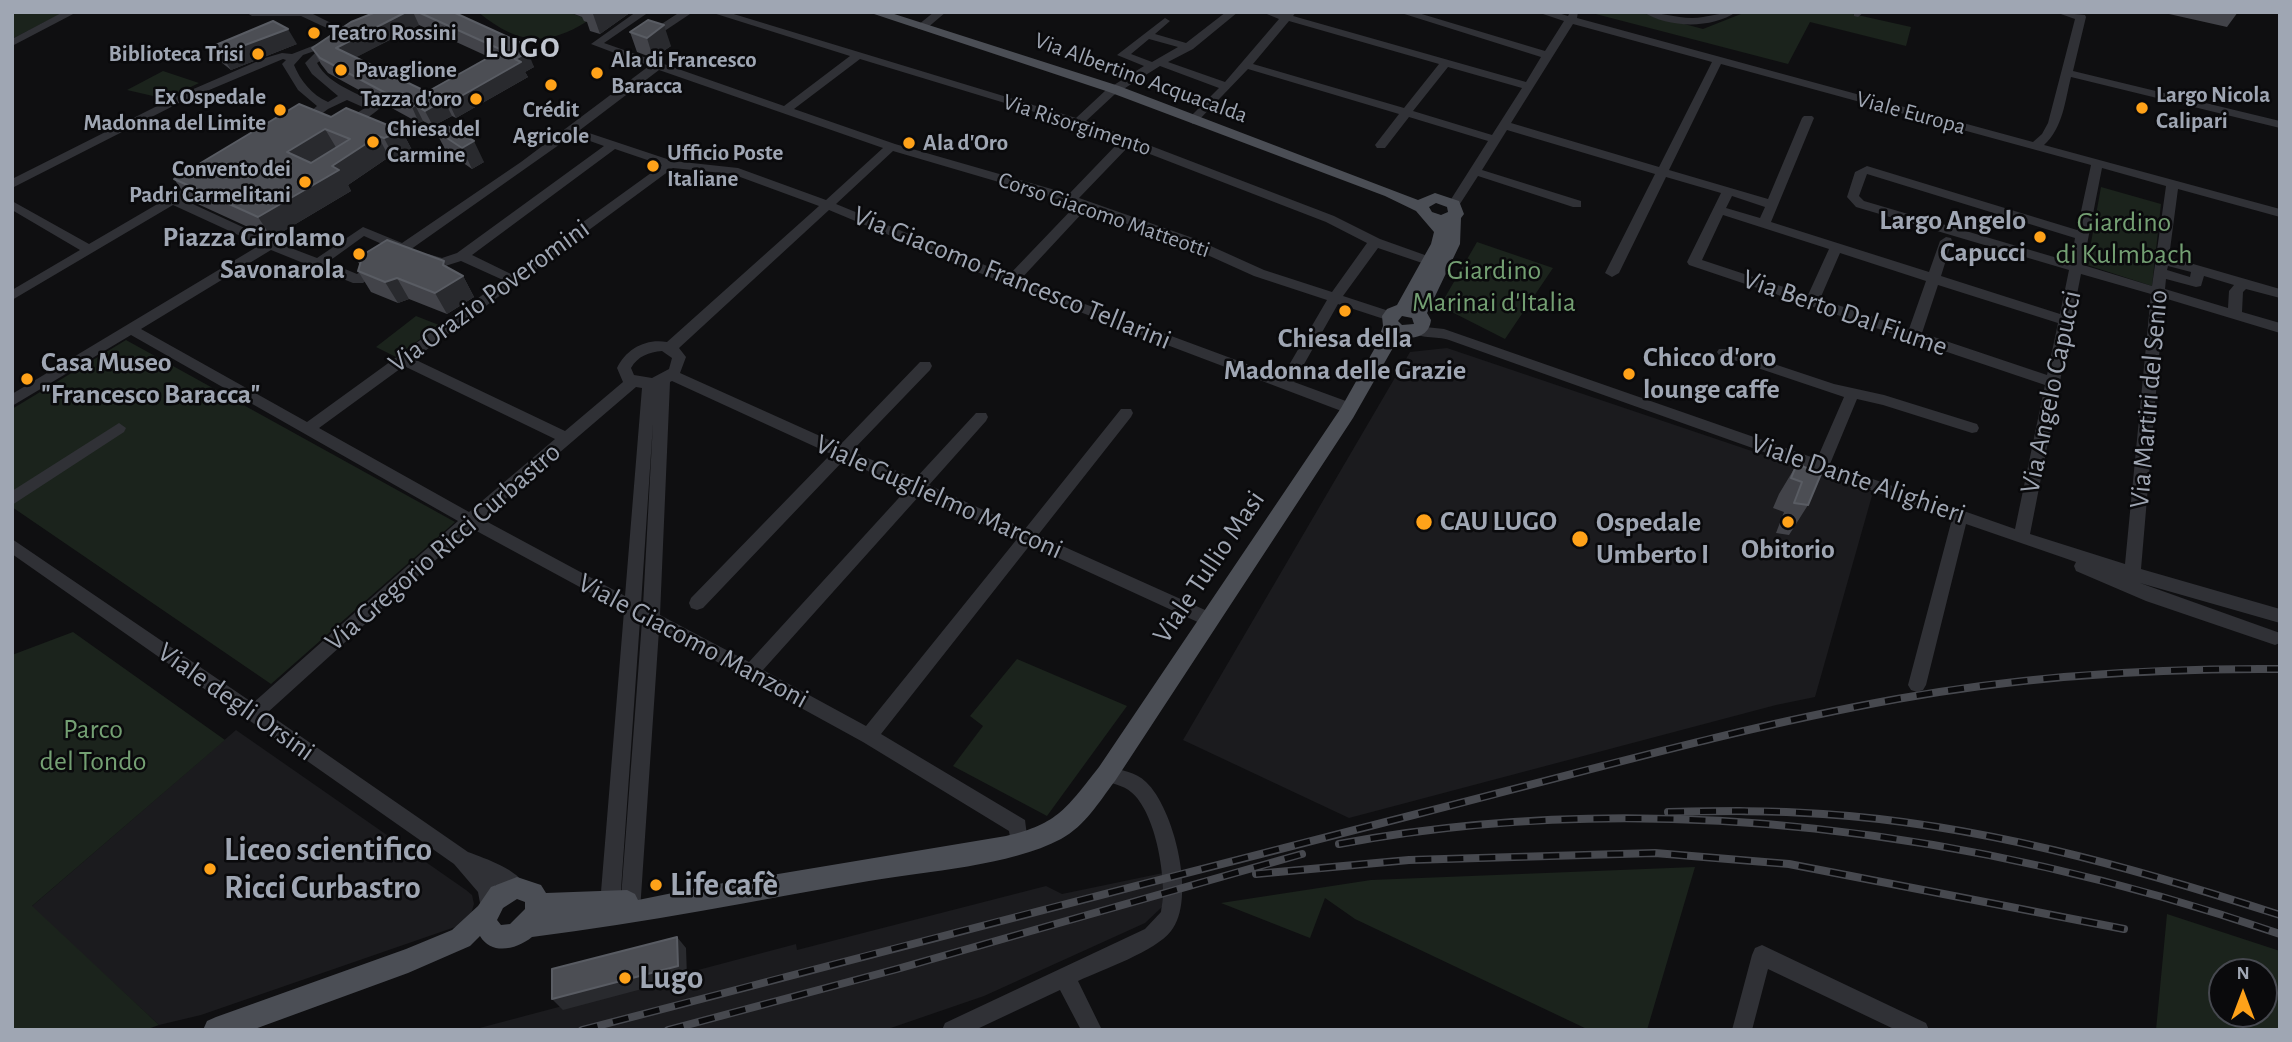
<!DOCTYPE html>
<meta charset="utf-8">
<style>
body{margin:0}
#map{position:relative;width:2292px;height:1042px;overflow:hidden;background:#0f0f11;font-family:"Alegreya Sans",sans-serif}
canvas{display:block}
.frame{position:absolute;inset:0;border:14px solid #9fa6b3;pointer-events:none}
.north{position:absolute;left:2208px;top:958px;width:70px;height:70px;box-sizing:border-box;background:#0a0a0c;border:2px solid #46484f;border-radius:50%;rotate:0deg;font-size:19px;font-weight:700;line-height:28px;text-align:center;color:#9fa6b3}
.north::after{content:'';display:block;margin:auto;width:24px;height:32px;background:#ffa219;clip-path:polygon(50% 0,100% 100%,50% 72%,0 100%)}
</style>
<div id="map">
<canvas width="2292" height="1042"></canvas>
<div class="frame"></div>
<div class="north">N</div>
</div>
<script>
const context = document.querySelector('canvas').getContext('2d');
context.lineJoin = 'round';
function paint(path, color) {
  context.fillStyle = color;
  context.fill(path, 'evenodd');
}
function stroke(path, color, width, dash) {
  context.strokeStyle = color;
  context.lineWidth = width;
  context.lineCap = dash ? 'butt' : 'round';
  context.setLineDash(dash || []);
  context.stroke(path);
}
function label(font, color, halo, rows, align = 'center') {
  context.font = font + ' "Alegreya Sans",sans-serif';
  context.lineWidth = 5;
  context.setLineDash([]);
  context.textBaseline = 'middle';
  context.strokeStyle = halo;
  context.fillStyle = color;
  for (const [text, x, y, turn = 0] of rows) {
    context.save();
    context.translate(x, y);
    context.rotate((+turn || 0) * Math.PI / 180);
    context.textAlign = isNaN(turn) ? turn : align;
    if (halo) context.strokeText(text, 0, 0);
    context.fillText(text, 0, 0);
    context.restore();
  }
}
paint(new Path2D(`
 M1447 348 1873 492 1815 697 1776 705 1349 818 1183 740 1410 352Z
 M236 730 466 890 472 895 474 904 471 914 461 925 201 1015 159 1025 31 907Z
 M1163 873 1162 907 1145 923 984 996 885 1030H472L796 944 797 950 1046 886 1062 894Z`), '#1b1b1e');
paint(new Path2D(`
 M12 12H64L12 39Z
 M478 12H569L586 19V22C544 48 516 43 478 12Z
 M1588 12H1639L1703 29 1746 12H1844L1911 27 1906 46 1810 22 1788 64Z
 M163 71 199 83 166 99 127 90Z
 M2101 187 2161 204 2152 286 2087 265Z
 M1477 242 1553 268 1505 339 1440 306Z
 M416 316 439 325 396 357 376 347Z
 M126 340 455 522 271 684 12 507V409Z
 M73 632 225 740 32 906 159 1025 145 1030H12V655Z
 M1017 659 1127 706 1047 816 953 766 983 726 970 716Z
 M1695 867 1647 1030H1589L1355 919 1325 898 1310 938 1221 903 1371 880Z
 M2167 914 2280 951V1030H2156ZM2222 972H2264V1014H2222Z`), '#1b231c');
paint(new Path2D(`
 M63 12H77L12 46V39Z
 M309 12 355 35 346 37 301 16H252L247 13Z
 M636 12H649L604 43 784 106 850 56 710 12H727L1076 118 1106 90 1144 66 1117 55 1165 18 1170 21 1155 34 1186 43 1226 12H1238L1193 49 1168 62 1225 82 1279 19 1262 12H1296L1293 16 1526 82 1541 57 1398 12H1415L1545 51 1564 21 1537 12H1555L1568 16 1570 12H1578L1577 18 2033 142 2042 134 2048 123 2075 19 2055 12 2085 15 2086 17 2073 71 2280 121V128L2071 77C2065 101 2063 128 2044 145L2280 209V217L2178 189 2169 257 2280 289V298L2246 289 2243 292 2242 312 2280 323V333L2164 298 2141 569 2280 609V623L2140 583 2280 633V643L2275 645 2146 601 2076 571 2074 566 2076 562 1966 524 1926 685 1923 690 1917 692 1911 690 1908 685 1952 519 1449 340C1437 336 1418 339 1409 331L1416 326 1444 329 1817 459 1844 397 1719 355 1717 352 1719 349H1729L1834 384 1884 395 1977 424 1979 428 1977 432 1972 433 1883 405 1857 399 1830 464 2015 529 2045 385 1689 265 1687 262 1721 193 1666 177 1619 273 1612 277 1605 273 1655 174 1507 130 1482 170 1581 201V207H1573L1478 176 1458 207 1454 208 1448 204 1488 141 1409 117 1385 148H1377L1375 145 1399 114 1248 69 1197 122 1193 124 1187 120 1219 88 1160 66 1114 95 1086 121 1334 216 1380 239 1436 259 1438 262 1431 266 1378 248 1343 296 1395 313 1397 316 1395 319 1390 321 1338 304 1294 382 1354 404 1356 408 1354 412H1344L1006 284 829 210 679 348 686 357 680 373 840 445 920 362H930L932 366 930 370 852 451 915 479 976 413H986L988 417 986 421 929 485 1025 529 1121 409H1131L1133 413 1131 417 1038 535 1214 614 1216 619 1214 624 1208 626 1202 624 1030 545 881 734 1025 820 1028 844 1026 850 1019 853 1012 850 1009 831 863 742 659 630 640 911 637 918 630 921 623 918 620 911 642 621 640 620 620 904 617 911 610 913 603 911 600 904 624 611 471 528 267 713 468 852C486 859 518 869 527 888L524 895 517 897 495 885 499 907 496 914 489 917 482 914 478 892 454 864 12 554V539L253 703 458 521 131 335 12 406V394L260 245 173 205 12 300V290L80 250 12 210V201L89 244 202 178 208 182 206 185 182 199 275 242 317 258 363 227 402 243 521 162 649 66 591 44ZM1289 21 1439 64 1404 108 1253 64ZM1573 24 1712 62 1659 167 1511 123ZM1149 39 1178 47 1152 62 1131 54ZM860 59 1074 124 1119 142 1069 194 895 144 794 109ZM1721 64 2091 165 2077 230 1867 166 1855 172 1847 197 1856 207 2069 270 2060 314 1941 276 1952 241 1951 238 1946 237 1940 241 1929 272 1771 222 1814 118 1812 116H1804L1802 118 1768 199 1669 170ZM1448 67 1522 88 1492 135 1413 111ZM659 70 883 148 826 200 738 168 673 161 580 130ZM573 135 604 146 457 253 442 258 428 254 421 258 442 267 461 261 503 280 307 422 141 329 271 250 353 283H363ZM1129 146 1326 222 1367 243 1332 292 1264 270 1193 238 1079 198ZM615 149 662 165 511 274 472 255ZM893 151 1067 202 1076 205 1009 275 836 204ZM673 168 732 174 819 206 667 342C646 338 626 349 617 368L623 382 565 431 414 359ZM2102 168 2166 186 2152 286 2083 265ZM1867 174 2075 238 2071 262 1864 201 1859 196ZM1732 196 1765 207 1760 218 1726 208ZM1086 209 1183 244 1254 276 1327 300 1282 377 1020 280ZM1723 215 1829 249 1808 295 1702 260ZM364 236 393 249 357 274 328 262ZM1840 253 1926 281 1909 329 1820 299ZM2168 266 2191 272 2190 277 2167 270ZM2081 274 2151 294 2125 564 2030 534ZM2204 276 2234 285 2229 291 2228 308 2165 289 2166 279 2196 287 2201 286ZM1938 285 2058 323 2047 375 1922 333ZM662 351 672 358 669 369 652 378 634 375 631 368C638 356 649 352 662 351ZM404 366 555 439 469 512 319 428ZM672 381 831 454 691 598 689 603 691 608 697 610 703 608 844 460 907 489 749 662 660 615 670 382ZM636 387 642 388 625 596 482 519ZM653 423 643 606 641 604ZM920 495 1017 539 866 726 763 670Z
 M680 12H693L651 40H643V36Z
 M934 12H946L926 29H918V25Z
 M1643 12C1660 12 1675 18 1692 18 1707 18 1721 12 1736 12 1712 29 1668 28 1643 12Z
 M1854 12H1864L1858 17 1854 16Z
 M333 38 337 39 338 41 335 44 340 47 317 63C331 88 360 91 380 108 368 119 353 128 338 117L344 113 352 116 365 108 347 100 328 109 307 125H299V121L317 106 298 90 282 64 286 60 283 59 183 101 12 188V179L175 97 265 58 282 53 292 54ZM326 47 315 53 305 63 312 74 338 96 328 102C312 95 300 80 294 65L303 55Z
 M119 423 126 428 124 432 12 505V491Z
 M1107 766C1120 770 1136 772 1146 782 1174 808 1197 900 1171 931 1156 951 1102 970 1078 981L1102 1030H1081L1060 990 975 1030H942L945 1023 1145 929 1161 912C1168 882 1156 812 1131 792 1123 785 1110 783 1101 780L1098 774 1101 768Z
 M1762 945 1926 1023 1929 1030H1896L1768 969 1752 1030H1732L1752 955 1755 948Z`), '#303136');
paint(new Path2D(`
 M868 12H888L1119 86 1418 200 1435 193 1459 201 1464 214 1461 218 1460 244 1427 313 1431 320C1429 338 1411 340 1397 336L1394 346 1353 418 1115 781C1098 803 1086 825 1061 839 1010 866 927 871 869 881 757 900 645 923 532 937 517 949 492 956 480 936L470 946 408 973 252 1030H203L207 1021 216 1017 406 949 452 930 478 906 491 887 517 877 541 885 546 893 627 890 635 894 638 900 712 885 1006 836C1059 824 1067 807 1099 767L1341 408 1376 346 1383 326 1382 316 1387 309 1397 305 1431 244 1434 232 1416 211 1385 196 1109 92ZM1436 203 1447 207 1448 212 1441 215 1432 212 1429 207ZM1402 316 1412 318 1414 324 1402 325 1398 321ZM517 899 525 902V909L510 924 501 925 497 920 503 908Z`), '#4b4e55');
const rail = new Path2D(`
 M1668 812C1720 811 1771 810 1823 814 1979 824 2131 867 2280 915
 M1339 844C1653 786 1980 831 2280 934
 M1256 874 1409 860 1655 853 1789 864 2124 929
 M582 1030C861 957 1141 884 1421 813 1579 773 1736 728 1897 699 2024 676 2151 668 2280 669
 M668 1030 897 969 1302 854`);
stroke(rail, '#47494f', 8);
stroke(rail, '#0a0a0c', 5, [16]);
paint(new Path2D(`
 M376 12H453L523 49 534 67 525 72 528 77 456 118 452 116 433 126 423 121 419 123 328 73 321 64 312 48ZM419 25 489 57 427 92 356 57Z
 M569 12H631L600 34 590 31 587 22 584 21 582 17Z
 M2169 12H2238L2227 27 2169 14Z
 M630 32 671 46 653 58 637 52Z
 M297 44 231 70 221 62 211 47Z
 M331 117 402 131 413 152 395 159 389 157 348 185 351 191 272 238 189 200 174 179Z
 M435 130 484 162 472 169 446 151Z
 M356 259 449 268 463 276 474 297 447 314 409 299 398 303 371 292 358 271 360 265Z
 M1797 464 1808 505 1789 535 1776 533 1784 512 1773 508 1779 494Z`), '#424349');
paint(new Path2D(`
 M406 12H413L419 25 345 63 336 48Z
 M595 12H631L600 34 593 14Z
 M664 25 671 46 653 58 647 38Z
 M288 29 297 44 231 70 221 54Z
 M521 43 525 53 528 52 534 67 525 72 528 77 456 118 449 103 515 59 517 45Z
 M444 100 452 116 433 126 425 111Z
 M415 105 423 121 419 123 412 107Z
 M325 129 337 149 300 173 287 152Z
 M402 131 413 152 395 159 384 138Z
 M378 136 389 157 348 185 351 191 272 238 258 217 332 166Z
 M474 141 484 162 472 169 462 148Z
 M444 261 455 281 463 276 474 297 447 314 435 293Z
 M397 278 409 299 398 303 385 282Z
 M677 937 686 948 687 977 563 1010 552 999Z`), '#292a2e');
const building = new Path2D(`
 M376 12H406L336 48 427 92 502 50 418 12H453L521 43 517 45 528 52 515 59 521 62 449 103 444 100 425 111 415 105 412 107 320 58 312 48 351 22Z
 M648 20 664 25 647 38 630 32Z
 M273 21 288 29 221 54 211 47Z
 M299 104 331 117 346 108 402 131 384 138 378 136 332 166 339 170 258 217 174 179ZM325 129 350 139 311 163 287 152Z
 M445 125 474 141 462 148 435 130Z
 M387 240 444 261 443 265 463 276 435 293 397 278 385 282 358 271 361 261 356 259Z
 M1797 464 1821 474 1808 505 1794 503 1802 482 1791 478Z
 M677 937 678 966 552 999V969Z`);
paint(building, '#4c4e54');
stroke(building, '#595c63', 2);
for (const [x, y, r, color] of [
 [314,33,7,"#ffa219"],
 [258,54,7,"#ffa219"],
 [341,70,7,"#ffa219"],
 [597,73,7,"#ffa219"],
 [551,85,7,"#ffa219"],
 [476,99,7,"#ffa219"],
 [2142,108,7,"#ffa219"],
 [280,110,7,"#ffa219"],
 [373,142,7,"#ffa219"],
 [909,143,7,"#ffa219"],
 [653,166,7,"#ffa219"],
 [305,182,7,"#ffa219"],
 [2040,237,7,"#ffa219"],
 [359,254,7,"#ffa219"],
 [1345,311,7,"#ffa219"],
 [1629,374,7,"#ffa219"],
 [27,379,7,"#ffa219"],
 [1424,522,9,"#ffa219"],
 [1788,522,7,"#ffa219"],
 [1580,539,9,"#ffa219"],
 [210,869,7,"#ffa219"],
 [656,885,7,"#ffa219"],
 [625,978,7,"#ffa219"]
]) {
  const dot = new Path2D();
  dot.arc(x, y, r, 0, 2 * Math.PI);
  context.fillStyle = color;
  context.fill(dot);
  stroke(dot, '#0a0a0c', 2.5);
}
label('bold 23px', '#9fa6b3', '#0a0a0c', [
 ["Teatro Rossini",328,33],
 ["Biblioteca Trisi",244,54,"right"],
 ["Ala di Francesco",611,60],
 ["Baracca",611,86],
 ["Pavaglione",355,70],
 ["Largo Nicola",2156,95],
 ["Calipari",2156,121],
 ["Ex Ospedale",266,97,"right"],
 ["Madonna del Limite",266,123,"right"],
 ["Tazza d'oro",462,99,"right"],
 ["Crédit",551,110,"center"],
 ["Agricole",551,136,"center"],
 ["Chiesa del",387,129],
 ["Carmine",387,155],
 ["Ala d'Oro",923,143],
 ["Ufficio Poste",667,153],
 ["Italiane",667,179],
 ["Convento dei",291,169,"right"],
 ["Padri Carmelitani",291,195,"right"]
], 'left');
label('23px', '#9fa6b3', '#0a0a0c', [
 ["Via Albertino Acquacalda",1141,78,20],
 ["Viale Europa",1911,113,15],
 ["Via Risorgimento",1077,125,18],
 ["Corso Giacomo Matteotti",1104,215,19]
]);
label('bold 28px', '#9fa6b3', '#0a0a0c', [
 ["Largo Angelo",2026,221,"right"],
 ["Capucci",2026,253,"right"],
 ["Piazza Girolamo",345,238,"right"],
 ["Savonarola",345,270,"right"],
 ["Chiesa della",1345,339,"center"],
 ["Madonna delle Grazie",1345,371,"center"],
 ["Chicco d'oro",1643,358],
 ["lounge caffe",1643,390],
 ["Casa Museo",41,363],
 ["\"Francesco Baracca\"",41,395],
 ["CAU LUGO",1440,522],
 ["Ospedale",1596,523],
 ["Umberto I",1596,555],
 ["Obitorio",1788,550,"center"]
], 'left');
label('28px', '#74a073', '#0a0a0c', [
 ["Giardino",2124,223],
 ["di Kulmbach",2124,255],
 ["Giardino",1494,271],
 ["Marinai d'Italia",1494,303],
 ["Parco",93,730],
 ["del Tondo",93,762]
]);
label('28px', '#9fa6b3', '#0a0a0c', [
 ["Via Giacomo Francesco Tellarini",1012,278,22],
 ["Via Orazio Poveromini",489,296,-36],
 ["Via Berto Dal Fiume",1845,313,19],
 ["Via Angelo Capucci",2051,392,-78],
 ["Via Martiri del Senio",2149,399,-85],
 ["Viale Dante Alighieri",1858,479,19],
 ["Viale Guglielmo Marconi",939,497,24],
 ["Via Gregorio Ricci Curbastro",443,547,-41],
 ["Viale Tullio Masi",1209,567,-56],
 ["Viale Giacomo Manzoni",693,641,28],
 ["Viale degli Orsini",236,702,35]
]);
context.letterSpacing = '2px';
label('bold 30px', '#c0c5cf', '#0a0a0c', [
 ["LUGO",523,48]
]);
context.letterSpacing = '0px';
label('bold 33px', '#9fa6b3', '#0a0a0c', [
 ["Liceo scientifico",224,850],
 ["Ricci Curbastro",224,888],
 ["Life cafè",670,885],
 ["Lugo",639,978]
], 'left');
</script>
